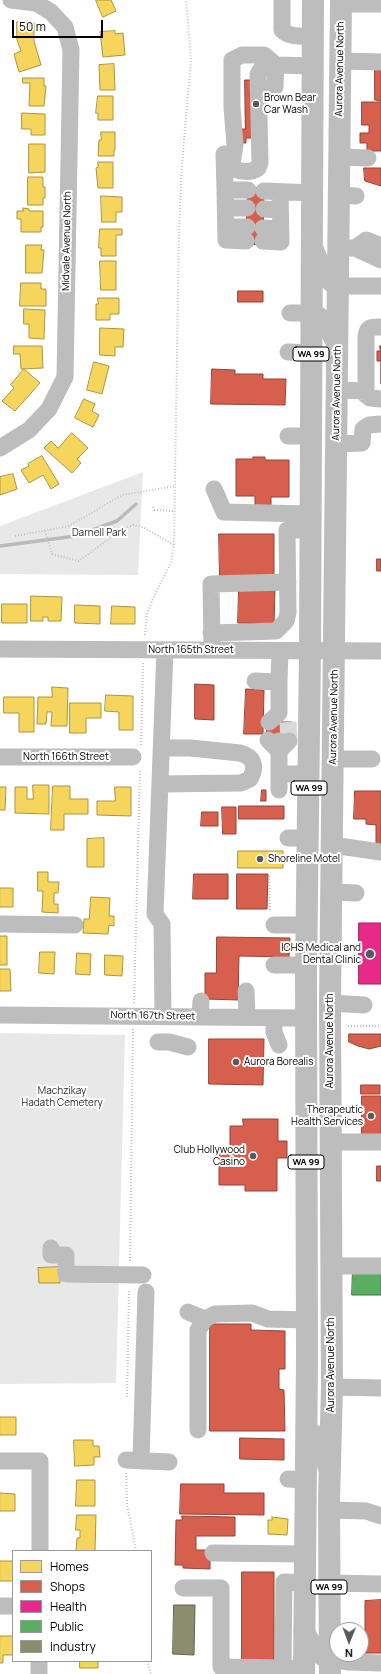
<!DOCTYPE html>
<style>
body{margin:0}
#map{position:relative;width:381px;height:1674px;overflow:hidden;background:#fff;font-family:Manrope,sans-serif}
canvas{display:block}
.legend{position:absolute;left:12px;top:1550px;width:140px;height:112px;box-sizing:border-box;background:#fff;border:1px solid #999;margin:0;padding:5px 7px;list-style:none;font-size:12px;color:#000}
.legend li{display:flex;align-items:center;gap:8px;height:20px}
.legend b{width:20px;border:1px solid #999}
.north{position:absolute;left:329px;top:1622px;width:40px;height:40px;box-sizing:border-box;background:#fff;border:1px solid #999;border-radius:50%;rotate:181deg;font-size:11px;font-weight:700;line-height:16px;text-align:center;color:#000}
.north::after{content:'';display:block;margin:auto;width:14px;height:18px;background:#595959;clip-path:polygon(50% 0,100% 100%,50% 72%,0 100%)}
.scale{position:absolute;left:12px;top:20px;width:91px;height:18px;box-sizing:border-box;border:2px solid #000;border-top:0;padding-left:5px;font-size:12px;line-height:14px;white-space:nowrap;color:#000;-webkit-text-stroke:3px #fff;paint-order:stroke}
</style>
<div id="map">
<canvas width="381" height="1674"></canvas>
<ul class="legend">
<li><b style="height:11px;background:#f6d55c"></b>Homes</li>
<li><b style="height:11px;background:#d6604d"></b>Shops</li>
<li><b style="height:11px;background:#e7298a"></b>Health</li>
<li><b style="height:11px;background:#5aae61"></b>Public</li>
<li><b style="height:11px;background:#8c8c6e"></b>Industry</li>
</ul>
<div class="north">N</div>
<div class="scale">50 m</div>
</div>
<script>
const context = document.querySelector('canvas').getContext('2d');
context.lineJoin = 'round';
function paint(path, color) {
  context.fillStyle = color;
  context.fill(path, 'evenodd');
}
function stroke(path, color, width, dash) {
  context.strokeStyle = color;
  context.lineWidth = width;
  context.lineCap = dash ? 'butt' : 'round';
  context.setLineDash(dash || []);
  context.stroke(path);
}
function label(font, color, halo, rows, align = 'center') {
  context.font = font + ' Manrope,sans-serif';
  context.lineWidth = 4;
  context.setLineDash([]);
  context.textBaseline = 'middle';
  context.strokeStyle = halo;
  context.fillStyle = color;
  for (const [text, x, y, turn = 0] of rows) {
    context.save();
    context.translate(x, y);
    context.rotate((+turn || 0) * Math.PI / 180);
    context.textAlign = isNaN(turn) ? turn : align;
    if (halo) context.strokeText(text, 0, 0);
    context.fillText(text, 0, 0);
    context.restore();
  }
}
paint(new Path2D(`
 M143 472 138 575 0 574V526Z
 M0 1033 125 1035 116 1383 0 1384Z`), '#e8e8e8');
const homes = new Path2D(`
 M96 0H111L116 11 103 17Z
 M17 22 34 23V41L41 65 19 72 14 54 21 51 17 40Z
 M115 31V34L123 33 125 55 103 57 100 32Z
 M114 64 115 90H100L99 65Z
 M23 78H44V86H46L44 106H29L30 83H23Z
 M98 96H113V120H98V113H96Z
 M22 113 45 114V135H31V129H22Z
 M101 132H115V150H114V156H98L99 140H101Z
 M29 144H45V172L29 173Z
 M98 162H113V188H98L96 168 98 167Z
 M28 177H43V187H45V198H43V205H28Z
 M101 196 122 197V212H116V222H102Z
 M23 208 29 209V211H43V227H41V232H21V219H17V211H23Z
 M100 229H122V235H116V256H101V248H99Z
 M26 245H42L41 250H44L42 273H26Z
 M100 261H116V290H101Z
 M21 283H41V289H46V306H20Z
 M98 298H119V314H110V320H96V304H98Z
 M24 309 45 310 44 339 29 338V324H24Z
 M100 328 124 329 123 347H115V356L100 355Z
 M14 346H42L43 368 21 369 20 354H14Z
 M94 362 109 366 102 394 87 390Z
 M24 369 40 383 15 411 2 401 14 388 11 385Z
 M84 399 95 404 92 411 99 415 93 427 75 418Z
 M72 433 88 448 77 459 81 463 72 473 44 448 51 441 58 448Z
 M42 456 59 484 51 489 43 475 29 483 21 470 29 466 28 464Z
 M13 474 17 489 0 495V477Z
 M31 596 62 597 61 621H48V617H43V621H31Z
 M2 604H27V623H2Z
 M75 605 100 606V624L75 623Z
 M112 606 135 607V624H111Z
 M52 687 68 688 67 726H51L52 712H47L46 724H37L38 697H52Z
 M106 695 133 696V730H119V712L105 711Z
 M4 697H34V732H19V713H4Z
 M70 703H101V718H86V733H70Z
 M33 785H49V814L15 813V787H27V799H33Z
 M53 786H70V799H88V814H64V830H51Z
 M0 787H6L5 810H0Z
 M115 787H131V816L97 815V801H115Z
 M104 838V867H87V839Z
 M238 851H283V868H238Z
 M38 872H48V882H59L58 893H54V904H58V913L42 912 43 891H38Z
 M0 888H13V907H0Z
 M91 897 110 898 109 916H114V926L109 925 108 934 83 933 84 919H89Z
 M0 936H7V965H0Z
 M40 952H55L54 974 39 973Z
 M77 953 91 954 90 975 76 974Z
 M105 955 123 956 122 976 105 975Z
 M0 969H10L11 991H0Z
 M60 1267V1283H39L38 1268Z
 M0 1417H16V1435H0Z
 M74 1440H93V1446H99L100 1457H94V1465L75 1466Z
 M77 1480H95V1506H76Z
 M0 1493 15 1494V1511H0Z
 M77 1515H96L95 1551H76L77 1538H80V1530H76Z
 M272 1517 288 1519 287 1535 268 1534V1520H272Z
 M0 1561H13V1581H0Z
 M0 1636H13V1655H3V1663H0Z
 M80 1661H98V1668H80Z`);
paint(homes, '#f6d55c');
stroke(homes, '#ac9540', 1);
const shops = new Path2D(`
 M375 69H381V101L375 100Z
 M245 80H266L265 138H246V143H228V129H245Z
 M362 102H381V151H367V143H360V133H369V125H362Z
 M364 168H381V186L365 181Z
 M248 187 264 188 263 245 246 244Z
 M238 291H263V302H238Z
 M380 346H381V384V361H377V351H380Z
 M212 369 235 370V374H263V379H286L285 405 211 404Z
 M253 457H265V460H289V497H271V511H255V496H236V459H253Z
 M219 534H274V577L220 578Z
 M377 559H381V571H377Z
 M239 589H275L274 624 238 623Z
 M195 684 214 685V720L195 719Z
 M246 689 264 690 263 734H244Z
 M267 722H292V741H267Z
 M262 790H266V801H261Z
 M355 791H381V847H376V825L366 824V819H354Z
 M239 806H284V819H239Z
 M222 807H236V834H223Z
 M202 812H218V826H201Z
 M194 874H228V899H193Z
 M237 874H268L267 909H237Z
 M217 937 290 938 289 957 239 956 238 1000 205 999V973H216Z
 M349 1034H381V1046L369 1049 358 1046 349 1042Z
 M209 1039H264L263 1085 209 1084Z
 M361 1085H380V1094H361Z
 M362 1096H381V1135H362Z
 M243 1119H278V1141H287V1158H277V1191H245V1185H219V1153H230V1126H243Z
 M377 1166H381V1181H377Z
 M210 1324H251V1330L285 1331V1369H279V1389L284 1390 285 1431H210Z
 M240 1438 284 1439V1460L240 1459Z
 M181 1484H224V1493H264V1515L180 1514Z
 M182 1516 235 1517V1536H196V1550H210V1569L183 1568V1565H175L176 1520H182Z
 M242 1572H274V1660H242Z
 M381 1600V1653H365V1601Z`);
paint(shops, '#d6604d');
stroke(shops, '#964336', 1);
const health = new Path2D(`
 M359 923H381V984H359Z`);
paint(health, '#e7298a');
stroke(health, '#a21d61', 1);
const public = new Path2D(`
 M353 1268 381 1269V1295H352Z`);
paint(public, '#5aae61');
stroke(public, '#3f7a44', 1);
const industry = new Path2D(`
 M174 1605H195L194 1655 173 1654Z`);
paint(industry, '#8c8c6e');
stroke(industry, '#62624d', 1);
stroke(new Path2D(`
 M0 546 76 536 117 521 136 504`), '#bababa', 3.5);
stroke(new Path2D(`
 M288 722 289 741`), '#d9d9d9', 17, [17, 8]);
stroke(new Path2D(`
 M153 507 154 512
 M154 510 175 511
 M45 531 52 554 79 561 122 529 133 525 143 527 174 545
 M15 536 69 526 122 495 175 486
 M145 635 147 614 154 596 171 563 174 545 179 228 182 163 191 60 186 0
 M141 745 143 663
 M269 876 270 911
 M134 1003 140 769
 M348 1026H381
 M130 1261 133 1029
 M127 1397 129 1289
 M126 1473 127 1504 136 1551
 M147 1661 151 1674`), '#c2c2c2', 2, [1, 2]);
stroke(new Path2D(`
 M282 0V30C290 38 303 36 313 36
 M341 4H381
 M242 55H264L276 65 261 69 258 74 260 163 258 168C251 173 242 172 234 169L232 164 235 145 232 107V60Z
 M341 61 381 62
 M275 87 276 65 313 66
 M224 154 225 190H248
 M340 157 368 158
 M225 190 226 240 246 241
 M264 191 313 193
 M339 195 356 196
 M226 208H247
 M264 209 280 210
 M226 227H247
 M263 228 280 229
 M263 241 281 242 280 192
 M339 248H355L381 260
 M355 248 366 240 381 246
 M338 286H381
 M290 313H311
 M381 327C373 327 367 326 366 336V395L370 398 381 399
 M288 352 311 353
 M337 390 366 391
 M288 436H311
 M336 444 362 443 363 429 369 425 381 424
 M0 448 29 430 49 409 65 377 71 50 65 27 51 12 36 3 11 0
 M214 489 224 512 310 514
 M211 633 276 631 286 621 288 613 287 530H310
 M212 644 211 584 288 582
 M0 649 381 651
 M255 681 279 682V713L269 722
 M279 682 280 651
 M268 740 279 751V741
 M289 741 279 751V774H309
 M0 757H133
 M333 759H372
 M160 784 241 783 250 779C257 766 254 757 240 753L190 748H162
 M279 790V774
 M288 838H308
 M332 845 381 852
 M331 892 356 893
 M0 924 75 925
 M274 925H307
 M274 965H306
 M246 991 247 1017
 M330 1003 364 1005
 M0 1015 306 1018
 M163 1016 162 924 155 914 165 650
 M200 1016 201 1001
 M274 1018V1032L279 1045
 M158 1042H169L188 1047
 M330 1142H381
 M51 1248V1255H66V1274L143 1275
 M331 1266H381
 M188 1312 205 1319
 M332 1387 381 1388
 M198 1430V1330L205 1319 215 1314 252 1313 268 1319 307 1320
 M126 1460 169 1462
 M0 1461H40V1551
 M141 1461 146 1292
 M288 1479 306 1480
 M330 1510 366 1511 381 1516
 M213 1553 305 1554
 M329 1583 381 1584
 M183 1588H221V1667L290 1668 304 1672
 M0 1606H13
 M330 1659 349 1662 381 1663
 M283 1668 284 1582 305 1583
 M39 1674V1661`), '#bdbdbd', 17);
stroke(new Path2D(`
 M313 249C319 262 324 279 338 286
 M311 313C326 319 330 330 337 344
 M307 1431C325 1439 324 1450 328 1467
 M304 1632C311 1644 316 1654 330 1659`), '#bdbdbd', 21);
stroke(new Path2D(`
 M304 1674 307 1357 306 973 310 651 313 0
 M330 1674 329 1500 332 1387 330 1003 341 0`), '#bdbdbd', 22);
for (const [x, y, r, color] of [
 [256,104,4,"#595959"],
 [260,859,4,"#595959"],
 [370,954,5,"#595959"],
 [236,1062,4,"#595959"],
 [371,1116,4,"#595959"],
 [253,1156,4,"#595959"]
]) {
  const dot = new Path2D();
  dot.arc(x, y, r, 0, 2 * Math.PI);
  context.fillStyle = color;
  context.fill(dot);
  stroke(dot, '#fff', 1.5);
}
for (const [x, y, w] of [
 [311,354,36],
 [309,788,36],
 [306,1162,36],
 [329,1587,36]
]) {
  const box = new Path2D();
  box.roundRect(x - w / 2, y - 7, w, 14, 3);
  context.fillStyle = '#fff';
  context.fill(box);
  stroke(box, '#000', 1);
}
label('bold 9px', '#000', null, [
 ["WA 99",311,354],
 ["WA 99",309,788],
 ["WA 99",306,1162],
 ["WA 99",329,1587]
]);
label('10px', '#000', '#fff', [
 ["Aurora Avenue North",340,69,-89],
 ["Midvale Avenue North",67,241,-89],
 ["Aurora Avenue North",337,393,-89],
 ["North 165th Street",191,650],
 ["Aurora Avenue North",334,717,-89],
 ["North 166th Street",66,757],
 ["North 167th Street",153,1016,1],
 ["Aurora Avenue North",330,1041,-90],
 ["Aurora Avenue North",331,1365,-90]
]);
label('10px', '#000', '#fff', [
 ["Brown Bear",264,98],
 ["Car Wash",264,110],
 ["Shoreline Motel",268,859],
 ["ICHS Medical and",361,948,"right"],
 ["Dental Clinic",361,960,"right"],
 ["Aurora Borealis",244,1062],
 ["Therapeutic",363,1110,"right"],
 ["Health Services",363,1122,"right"],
 ["Club Hollywood",245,1150,"right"],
 ["Casino",245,1162,"right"]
], 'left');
label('10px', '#2c2c2c', '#fff', [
 ["Darnell Park",99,533],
 ["Machzikay",62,1091],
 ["Hadath Cemetery",62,1103]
]);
</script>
